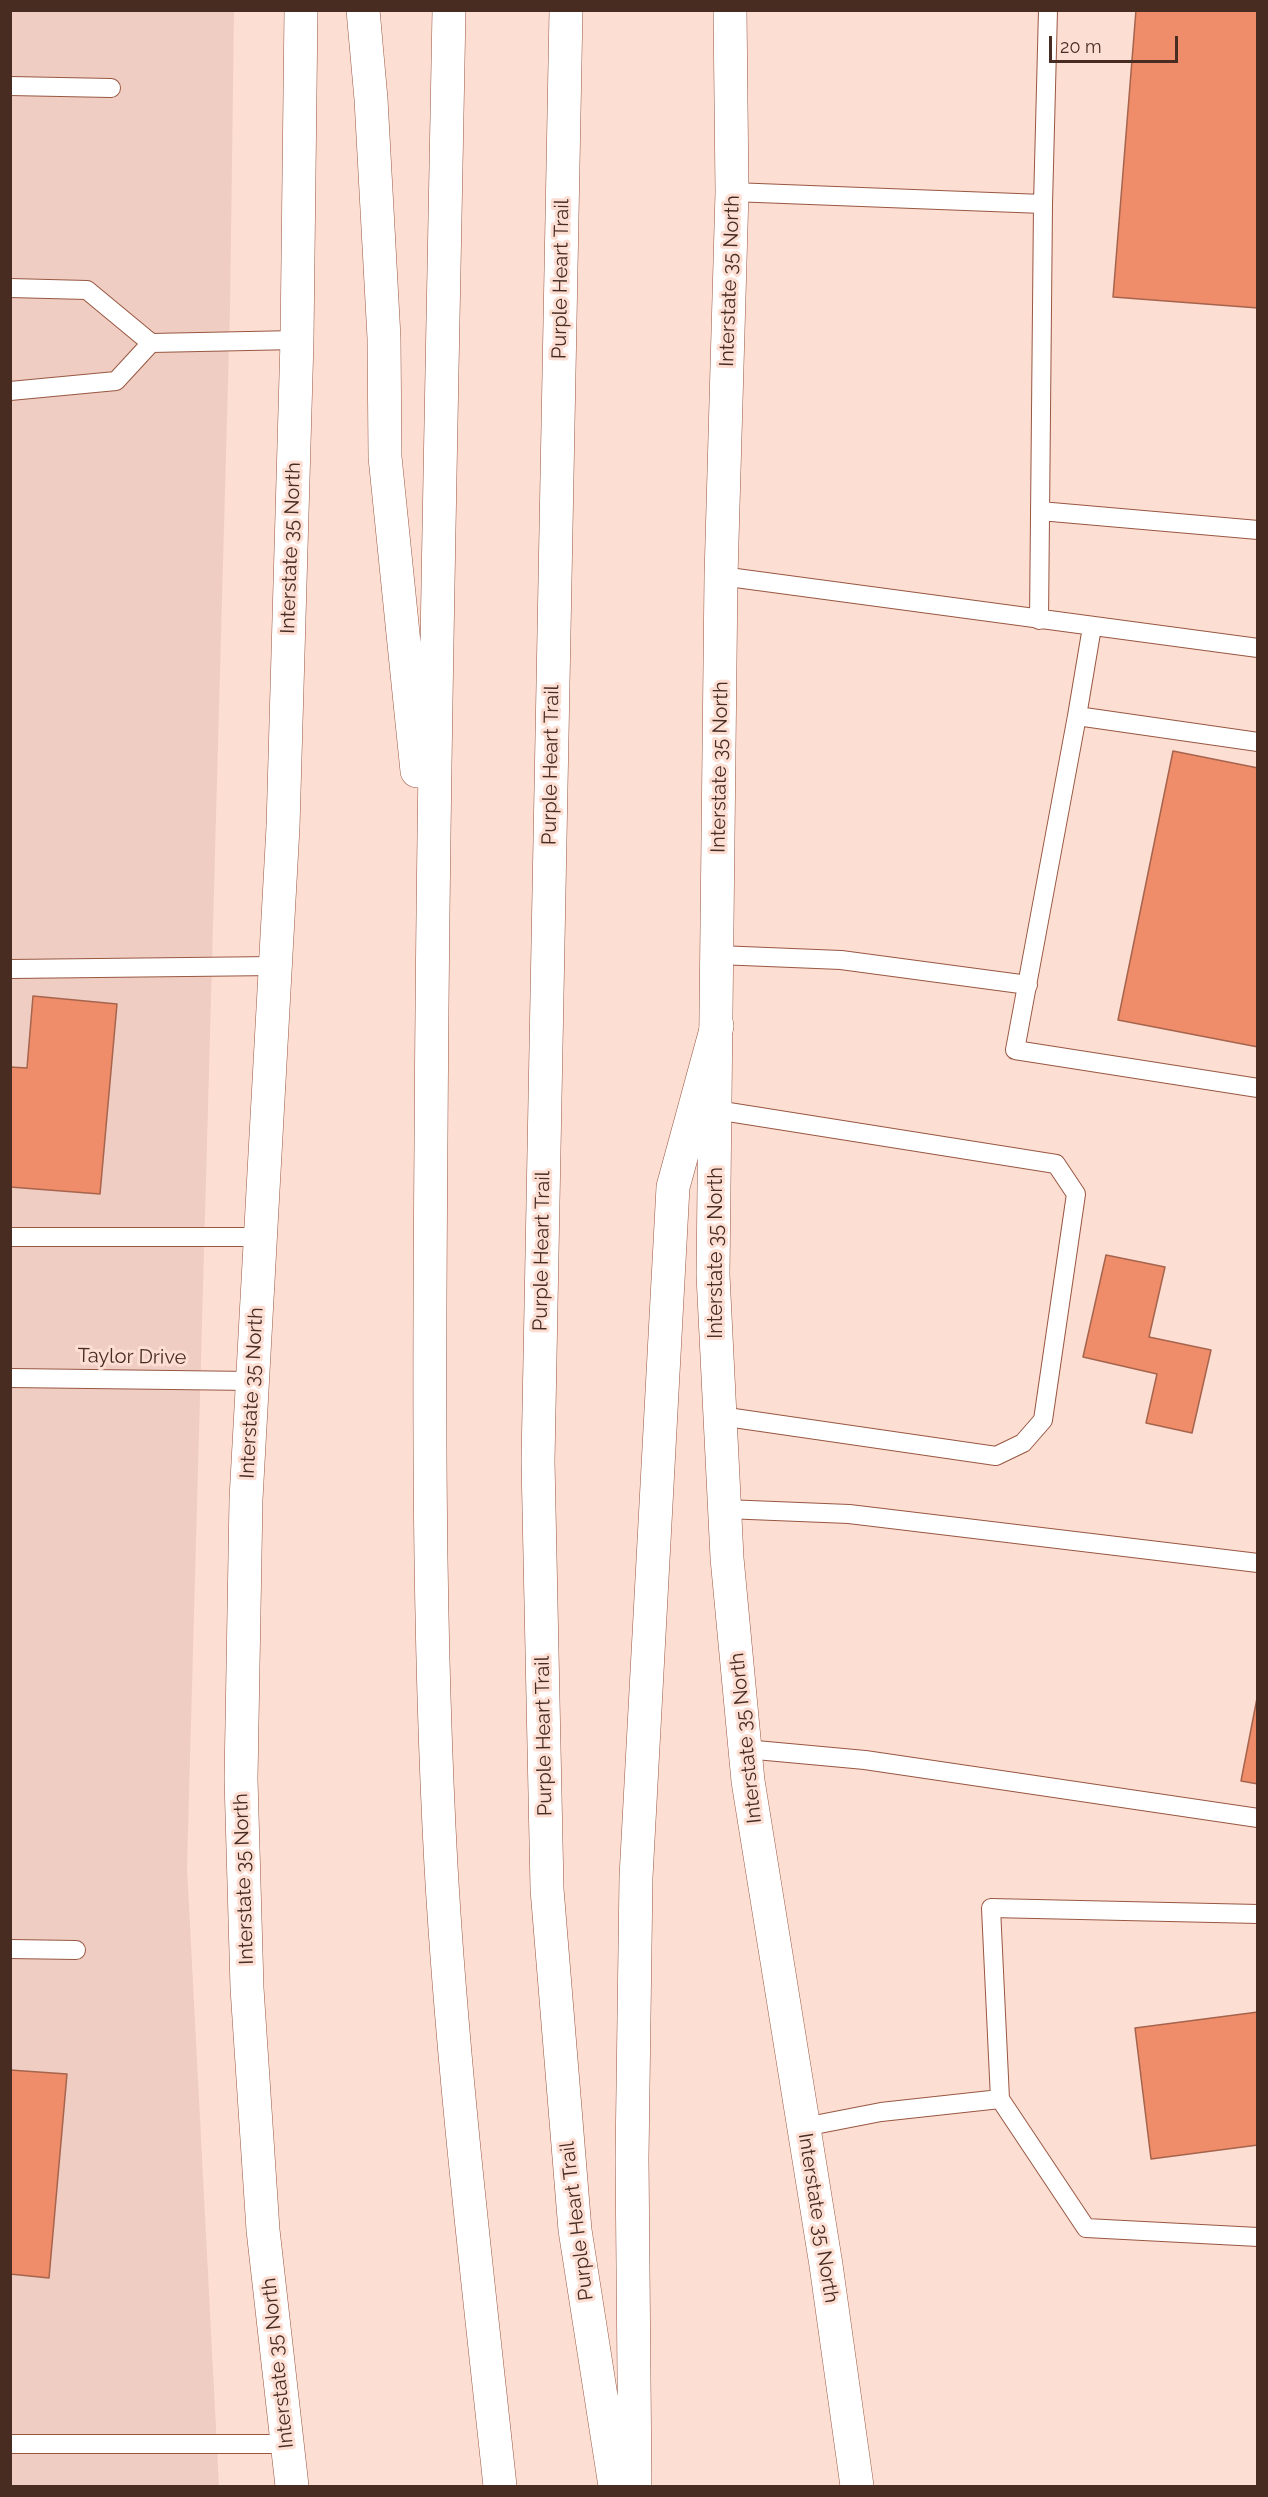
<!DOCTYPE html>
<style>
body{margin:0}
#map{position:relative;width:1268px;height:2497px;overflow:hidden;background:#fdded3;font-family:Raleway,sans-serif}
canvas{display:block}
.frame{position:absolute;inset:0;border:12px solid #482c22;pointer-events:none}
.scale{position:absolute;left:1049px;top:36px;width:129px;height:27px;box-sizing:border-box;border:3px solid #482c22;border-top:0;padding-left:8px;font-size:18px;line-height:21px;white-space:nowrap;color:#482c22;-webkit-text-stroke:4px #fdded3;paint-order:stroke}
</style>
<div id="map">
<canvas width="1268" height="2497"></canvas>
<div class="frame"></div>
<div class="scale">20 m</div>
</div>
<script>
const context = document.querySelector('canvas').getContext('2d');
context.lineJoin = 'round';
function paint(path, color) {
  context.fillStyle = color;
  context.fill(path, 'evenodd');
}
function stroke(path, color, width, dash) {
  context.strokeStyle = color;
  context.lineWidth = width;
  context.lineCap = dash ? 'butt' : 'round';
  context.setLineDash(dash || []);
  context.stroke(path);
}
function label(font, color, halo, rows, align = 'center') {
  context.font = font + ' Raleway,sans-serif';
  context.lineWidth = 6;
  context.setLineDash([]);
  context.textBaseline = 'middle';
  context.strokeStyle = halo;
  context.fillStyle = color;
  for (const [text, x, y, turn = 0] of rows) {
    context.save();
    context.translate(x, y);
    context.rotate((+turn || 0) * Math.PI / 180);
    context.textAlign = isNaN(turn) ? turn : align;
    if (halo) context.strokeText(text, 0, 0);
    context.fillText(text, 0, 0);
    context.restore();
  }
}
paint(new Path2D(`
 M11 11H234L230 310 187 1867 219 2486H11Z`), '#efcdc2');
const building = new Path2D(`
 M1136 10H1258V308L1113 297Z
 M1173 751 1258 768V1047L1118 1020Z
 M33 996 117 1004 100 1194 10 1187V1067L27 1068Z
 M1106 1255 1165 1267 1149 1337 1211 1350 1192 1433 1146 1423 1157 1374 1083 1357Z
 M1258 1693V1784L1241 1781Z
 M1258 2012V2145L1151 2159 1135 2028Z
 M10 2070 67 2074 49 2278 10 2274Z`);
paint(building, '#ef8d6a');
stroke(building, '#a6644d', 1.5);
const service = new Path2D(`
 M10 86 111 88
 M732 192 1043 204 1039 620
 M1043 204 1048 10
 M10 288 87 290 151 343
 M10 391 116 381 151 343 297 340
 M1040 511 1258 530
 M721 576 1258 648
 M1077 716 1092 627
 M1258 742 1077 716 1015 1050 1258 1088
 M718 955 841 960 1028 985
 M10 969 275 966
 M716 1110 1056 1164 1076 1194 1043 1420 1023 1443 996 1456 720 1416
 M10 1237H260
 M10 1378 252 1381
 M725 1509 849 1514 1258 1563
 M745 1749 865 1760 1258 1818
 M10 1949 76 1950
 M1000 2099 1086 2228 1258 2237
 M804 2127 881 2112 1000 2099 991 1908 1258 1914
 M10 2444H287`);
const secondary = new Path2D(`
 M730 10 732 192 721 576 713 1275 727 1558 748 1781 826 2265 857 2486
 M292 2486 263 2230 247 1988 241 1779 246 1499 283 827 297 340 301 10`);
const motorway = new Path2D(`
 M363 10 371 99 384 338 385 457 417 771
 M449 10C442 388 433 766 431 1144 429 1385 428 1626 441 1866 453 2074 478 2280 500 2486
 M566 10 538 1461 547 1889 575 2230 615 2486
 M635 2486 632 2158 636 1877 673 1187 717 1026`);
stroke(service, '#985741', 20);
stroke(secondary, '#985741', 34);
stroke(motorway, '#985741', 34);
stroke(service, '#fff', 18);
stroke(secondary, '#fff', 33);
stroke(motorway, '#fff', 33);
label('20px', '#482c22', '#fdded3', [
 ["Purple Heart Trail",561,279,-89],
 ["Interstate 35 North",730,281,-88],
 ["Interstate 35 North",291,548,-88],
 ["Purple Heart Trail",551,765,-89],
 ["Interstate 35 North",720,767,-89],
 ["Purple Heart Trail",542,1251,-89],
 ["Interstate 35 North",716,1253,-90],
 ["Taylor Drive",132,1357,1],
 ["Interstate 35 North",252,1393,-87],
 ["Purple Heart Trail",544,1736,-91],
 ["Interstate 35 North",746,1738,-96],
 ["Interstate 35 North",244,1879,-92],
 ["Interstate 35 North",818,2218,81],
 ["Purple Heart Trail",577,2221,-97],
 ["Interstate 35 North",278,2363,-96]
]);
</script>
